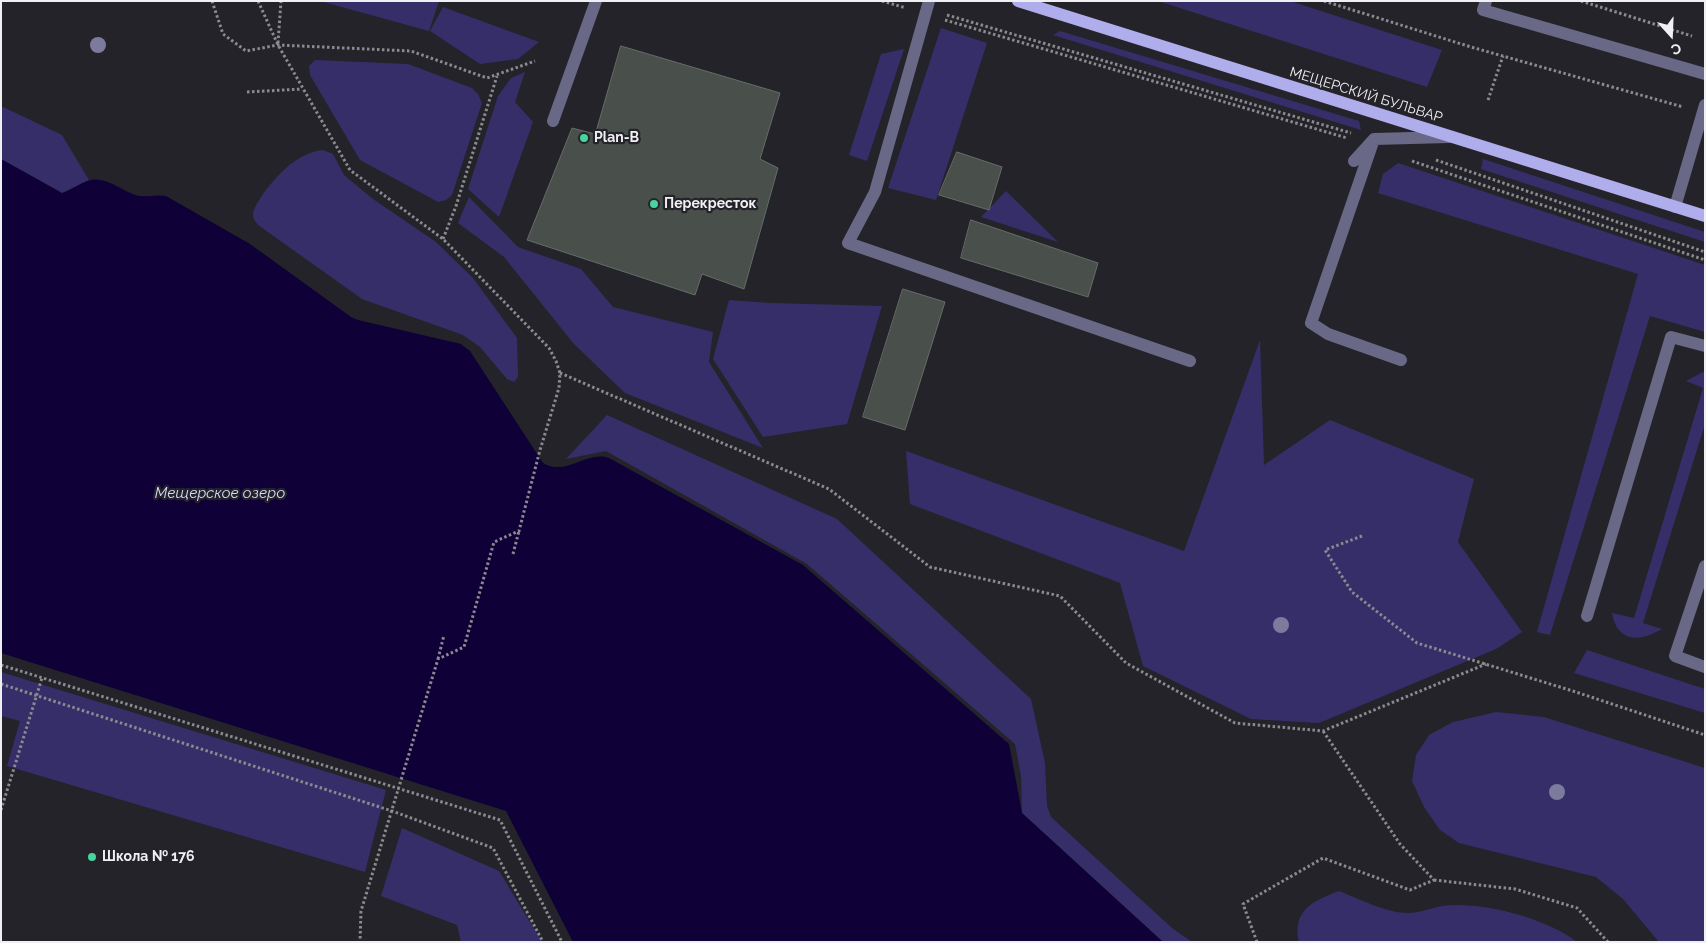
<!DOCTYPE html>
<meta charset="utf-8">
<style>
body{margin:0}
#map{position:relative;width:1706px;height:943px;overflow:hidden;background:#232329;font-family:Raleway,sans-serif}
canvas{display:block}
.frame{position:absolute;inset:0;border:2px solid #f0f0f4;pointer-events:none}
.north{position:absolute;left:1646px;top:10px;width:50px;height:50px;-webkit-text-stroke:4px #232329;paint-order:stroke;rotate:160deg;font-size:14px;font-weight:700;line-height:20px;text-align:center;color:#f0f0f4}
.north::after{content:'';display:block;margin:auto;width:18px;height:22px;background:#f0f0f4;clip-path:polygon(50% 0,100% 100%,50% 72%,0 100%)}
</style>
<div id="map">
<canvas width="1706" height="943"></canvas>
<div class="frame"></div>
<div class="north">С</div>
</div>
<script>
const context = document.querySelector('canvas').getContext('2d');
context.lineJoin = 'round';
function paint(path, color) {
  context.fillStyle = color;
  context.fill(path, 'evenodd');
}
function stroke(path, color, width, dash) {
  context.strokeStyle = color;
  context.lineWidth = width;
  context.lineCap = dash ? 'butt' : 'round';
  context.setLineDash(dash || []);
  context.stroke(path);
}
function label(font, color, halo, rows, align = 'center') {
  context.font = font + ' Raleway,sans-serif';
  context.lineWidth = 4.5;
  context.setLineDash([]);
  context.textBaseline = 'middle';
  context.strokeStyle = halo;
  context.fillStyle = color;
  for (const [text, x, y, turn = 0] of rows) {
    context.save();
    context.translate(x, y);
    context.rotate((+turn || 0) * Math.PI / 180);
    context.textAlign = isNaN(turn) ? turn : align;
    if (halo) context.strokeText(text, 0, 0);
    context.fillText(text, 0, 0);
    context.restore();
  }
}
paint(new Path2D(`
 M320 1H439L429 31Z
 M1158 1H1290L1442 50 1427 87Z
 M443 7 539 42 518 59 480 64 430 31Z
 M941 28 987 43 936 200 888 188Z
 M1060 31 1359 121 1361 130 1053 35Z
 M904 49 867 161 849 155 881 54Z
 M315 60 408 64 472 88 478 94 482 103 452 195 446 200 438 202 360 160 310 75 309 66Z
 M525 72 515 102 533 122 499 217 468 189 498 96 511 78Z
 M1 106 62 135 89 180 62 193 1 159Z
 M323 150 333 154 344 175 373 199 436 242 473 278 517 338 518 377 514 382 507 379 480 347 463 335 362 299 258 225C256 222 253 219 253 215 253 208 258 203 261 197 276 176 296 153 323 150Z
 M1483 159 1705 232V242L1481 169Z
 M1398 163 1705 265V332L1650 316 1550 635 1537 632 1638 274 1378 193 1383 174Z
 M1006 191 1058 242 981 217Z
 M469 197 518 247 581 269 613 307 713 332 709 362 763 448 625 393 574 344 504 257 458 223Z
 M729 300 770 303 882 306 847 424 763 437 713 359Z
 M1260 340 1264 465 1330 420 1474 479 1458 542 1522 632 1496 649 1319 723 1251 719 1143 666 1120 583 910 504 906 451 1184 551Z
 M1703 372 1705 373V424L1643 623 1662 629C1648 637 1630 644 1618 629 1615 625 1613 618 1612 613L1634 618 1703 388 1686 381Z
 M607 415 837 519 1031 699 1045 763 1047 806 1051 817 1172 928 1192 942H1163L1022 813 1021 776 1015 744 807 564 606 451 566 459Z
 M1587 650 1705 689V713L1574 673Z
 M1 672 386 790 365 872 7 766 20 721 1 716Z
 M1496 712 1544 717 1705 768V942H1659L1623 899 1596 877 1459 843 1440 830 1424 807 1412 781 1416 755 1429 735 1453 722Z
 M402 828 499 871 542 942H461L457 925 381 896Z
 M1339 891C1359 899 1387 913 1408 913 1420 913 1431 908 1442 906 1481 901 1546 918 1577 942H1299C1292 910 1313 901 1339 891Z`), '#362e69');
paint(new Path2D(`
 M1 159 62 193C72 190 81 182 91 180 106 177 121 190 135 195 145 198 156 194 166 196L250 244 351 317 358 320 461 344 470 351 543 463C567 477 586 450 609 458L803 565 1009 744 1022 813 1163 942H573L506 811 1 653Z`), '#0f0037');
const building = new Path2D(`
 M621 46 780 93 760 159 778 168 744 289 702 274 695 295 527 240 572 128 595 134Z
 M957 152 1002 167 989 210 939 195Z
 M971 220 1098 263 1088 297 961 258Z
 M903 289 945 302 905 430 863 417Z`);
paint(building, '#49504c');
stroke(building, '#656d69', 1);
stroke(new Path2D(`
 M212 1 223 34 246 51 278 45 411 51 487 78 535 61
 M258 1 278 45 350 170 443 239 549 348 556 361 560 373 559 388 540 450 519 531 494 542 464 647 438 659 361 911 360 942
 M882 1 906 8
 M1324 1 1471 47 1683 107
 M1581 1 1692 36
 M947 15 1351 133
 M945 20 1347 138
 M278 43 281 1
 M247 92 302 89
 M1488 100 1503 56
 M1436 160 1705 252
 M1412 161 1705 260
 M443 239 456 206 497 76
 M560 373 829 489 930 567 1060 596 1126 663 1235 723 1323 731 1486 664
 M1362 536 1325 550 1352 592 1417 643 1576 692 1705 735
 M513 554 519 531
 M438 659 444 635
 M1 665 500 820 562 942
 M1 684 392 811 493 848 543 942
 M1 810 42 678
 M1434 880 1515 889 1577 908 1608 942
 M1257 942 1243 904 1323 858 1410 890 1434 880 1400 844 1323 731`), '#8a8a8f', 3, [2.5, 2.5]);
stroke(new Path2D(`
 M929 1 875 192 848 243 1190 361
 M1486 1 1483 10 1705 74
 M553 121 596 1
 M1374 139 1311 323 1328 334 1401 360
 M1354 161 1374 139 1449 137
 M1675 207 1705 105
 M1705 566 1675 656 1705 667
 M1587 616 1671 337 1705 346`), '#696886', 12);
stroke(new Path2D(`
 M1018 1 1705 216`), '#b0adec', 12);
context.fillStyle = '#7c7b9e';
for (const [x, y] of [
 [98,45],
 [1281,625],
 [1557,792]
]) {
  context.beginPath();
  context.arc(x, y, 8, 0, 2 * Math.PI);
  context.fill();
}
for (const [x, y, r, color] of [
 [584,138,5,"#47d49e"],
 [654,204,5,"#47d49e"],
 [92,857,5,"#47d49e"]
]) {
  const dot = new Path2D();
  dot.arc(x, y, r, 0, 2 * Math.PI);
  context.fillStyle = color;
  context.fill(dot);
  stroke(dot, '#232329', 2);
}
label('14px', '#f0f0f4', '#232329', [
 ["МЕЩЕРСКИЙ БУЛЬВАР",1366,95,17]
]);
label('bold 14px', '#f0f0f4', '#232329', [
 ["Plan-B",594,138],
 ["Перекресток",664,204],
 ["Школа № 176",102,857]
], 'left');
label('italic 15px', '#d8d7ff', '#232329', [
 ["Мещерское озеро",220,493]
]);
</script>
